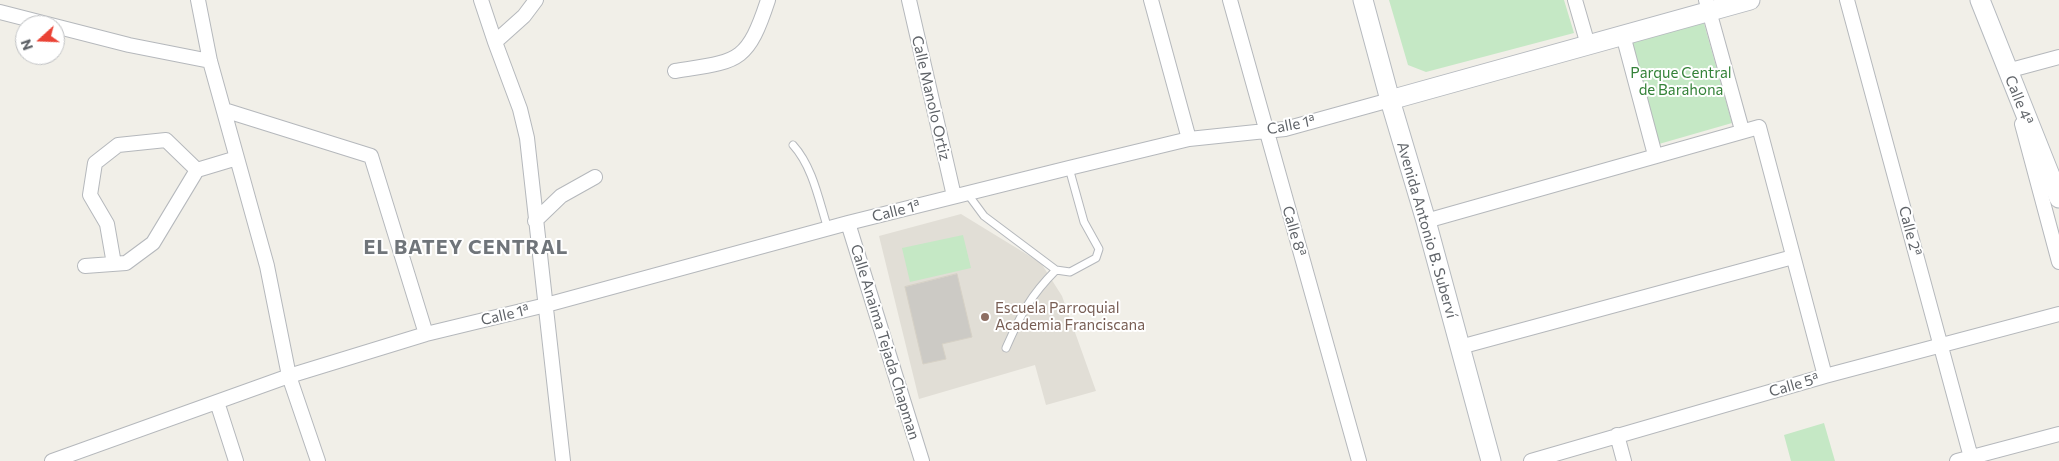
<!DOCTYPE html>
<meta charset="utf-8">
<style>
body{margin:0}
#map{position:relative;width:2059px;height:461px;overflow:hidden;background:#f1efe8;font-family:Commissioner,sans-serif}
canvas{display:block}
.north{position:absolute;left:15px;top:15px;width:50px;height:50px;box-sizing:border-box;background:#fff;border:1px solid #bfc1c3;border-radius:50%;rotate:250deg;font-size:14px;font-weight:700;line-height:20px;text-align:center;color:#5f6368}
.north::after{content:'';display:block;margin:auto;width:18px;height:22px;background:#ea4335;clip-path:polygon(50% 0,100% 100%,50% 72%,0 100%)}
</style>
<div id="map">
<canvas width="2059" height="461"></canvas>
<div class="north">N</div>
</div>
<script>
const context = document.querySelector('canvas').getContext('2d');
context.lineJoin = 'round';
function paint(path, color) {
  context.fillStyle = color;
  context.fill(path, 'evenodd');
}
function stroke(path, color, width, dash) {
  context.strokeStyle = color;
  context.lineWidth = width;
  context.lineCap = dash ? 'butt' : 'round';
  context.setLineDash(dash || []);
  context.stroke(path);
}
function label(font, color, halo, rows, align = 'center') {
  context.font = font + ' Commissioner,sans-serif';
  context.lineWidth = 4;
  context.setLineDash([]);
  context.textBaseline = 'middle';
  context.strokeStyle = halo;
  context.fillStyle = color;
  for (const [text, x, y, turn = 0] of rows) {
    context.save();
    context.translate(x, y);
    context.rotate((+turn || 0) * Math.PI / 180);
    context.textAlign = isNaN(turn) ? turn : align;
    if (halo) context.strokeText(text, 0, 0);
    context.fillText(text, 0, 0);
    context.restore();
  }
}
paint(new Path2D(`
 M961 214 1041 263 1062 296 1096 391 1046 405 1035 365 919 399 879 236Z`), '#e1ded6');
paint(new Path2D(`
 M1389 0H1564L1574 33 1426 72 1408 65Z
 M1703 20 1732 123 1659 144 1631 41Z
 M963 235 971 268 910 282 902 248Z
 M1824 423 1835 461H1791L1784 435Z`), '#c5e8c5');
const building = new Path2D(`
 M957 274 972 337 942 344 946 359 923 364 905 287Z`);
paint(building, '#cccac5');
stroke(building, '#d6d1c6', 1);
const lane = new Path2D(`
 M793 145C813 167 819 201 828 229
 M967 193 984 216 1056 270
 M1006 348C1021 314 1030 296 1056 270L1070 272 1096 258 1099 249 1084 222 1069 168`);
const street = new Path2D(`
 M198 0 210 61 267 266 289 376 318 461
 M481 0 495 42
 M536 0 524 16 495 42 520 109 527 138 563 461
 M909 0 954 196
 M1151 0 1189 139
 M1230 0 1359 461
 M1575 0 1588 45
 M1706 0 1742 130
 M1847 0 1972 461
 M0 12 129 45 210 61
 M1623 35 1655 155
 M675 71C738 61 747 64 768 0
 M2009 79 2007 71 2059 57
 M224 110 371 156 426 334
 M2022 124 2059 262
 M535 221 561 196 595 177
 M1426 221 1759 127 1825 376
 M848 223 922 461
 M114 264 107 224 90 195 95 163 118 145 166 140 197 170
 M85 266 126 263 153 243 197 170 237 158
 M1460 347 1793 257
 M217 402 236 461
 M1617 435 1624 461
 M52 461 289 376 426 334 546 305 848 223 1069 168 1189 139 1285 129 1390 100
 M1531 461 1825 376 2059 314
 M1957 461 2059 434`);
const secondary = new Path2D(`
 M1363 0 1390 100 1426 221 1491 461
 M1980 0 2059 198
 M1390 100 1750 0`);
stroke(lane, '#b5b8bc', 9);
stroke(street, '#b5b8bc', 16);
stroke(secondary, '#b6babf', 21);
stroke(lane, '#fff', 7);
stroke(street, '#fff', 14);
stroke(secondary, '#fff', 19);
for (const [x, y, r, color] of [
 [985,317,5,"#8d6e63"]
]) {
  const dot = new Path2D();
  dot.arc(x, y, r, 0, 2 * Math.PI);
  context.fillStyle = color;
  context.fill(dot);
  stroke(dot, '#fff', 2);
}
label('15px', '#348238', '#fff', [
 ["Parque Central",1681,73],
 ["de Barahona",1681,90]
]);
label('15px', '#5f6368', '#fff', [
 ["Calle Manolo Ortiz",931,98,77],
 ["Calle 4ª",2019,100,68],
 ["Calle 1ª",1291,125,-11],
 ["Calle 1ª",896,211,-14],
 ["Avenida Antonio B. Suberví",1427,230,74],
 ["Calle 8ª",1294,231,74],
 ["Calle 2ª",1910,231,75],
 ["Calle 1ª",505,315,-13],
 ["Calle Anaima Tejada Chapman",885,342,73],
 ["Calle 5ª",1794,385,-16]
]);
label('15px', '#785e54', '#fff', [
 ["Escuela Parroquial",995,308],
 ["Academia Franciscana",995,325]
], 'left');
context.letterSpacing = '1px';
label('bold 20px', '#70757a', '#fff', [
 ["EL BATEY CENTRAL",466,247]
]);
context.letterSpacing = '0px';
</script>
